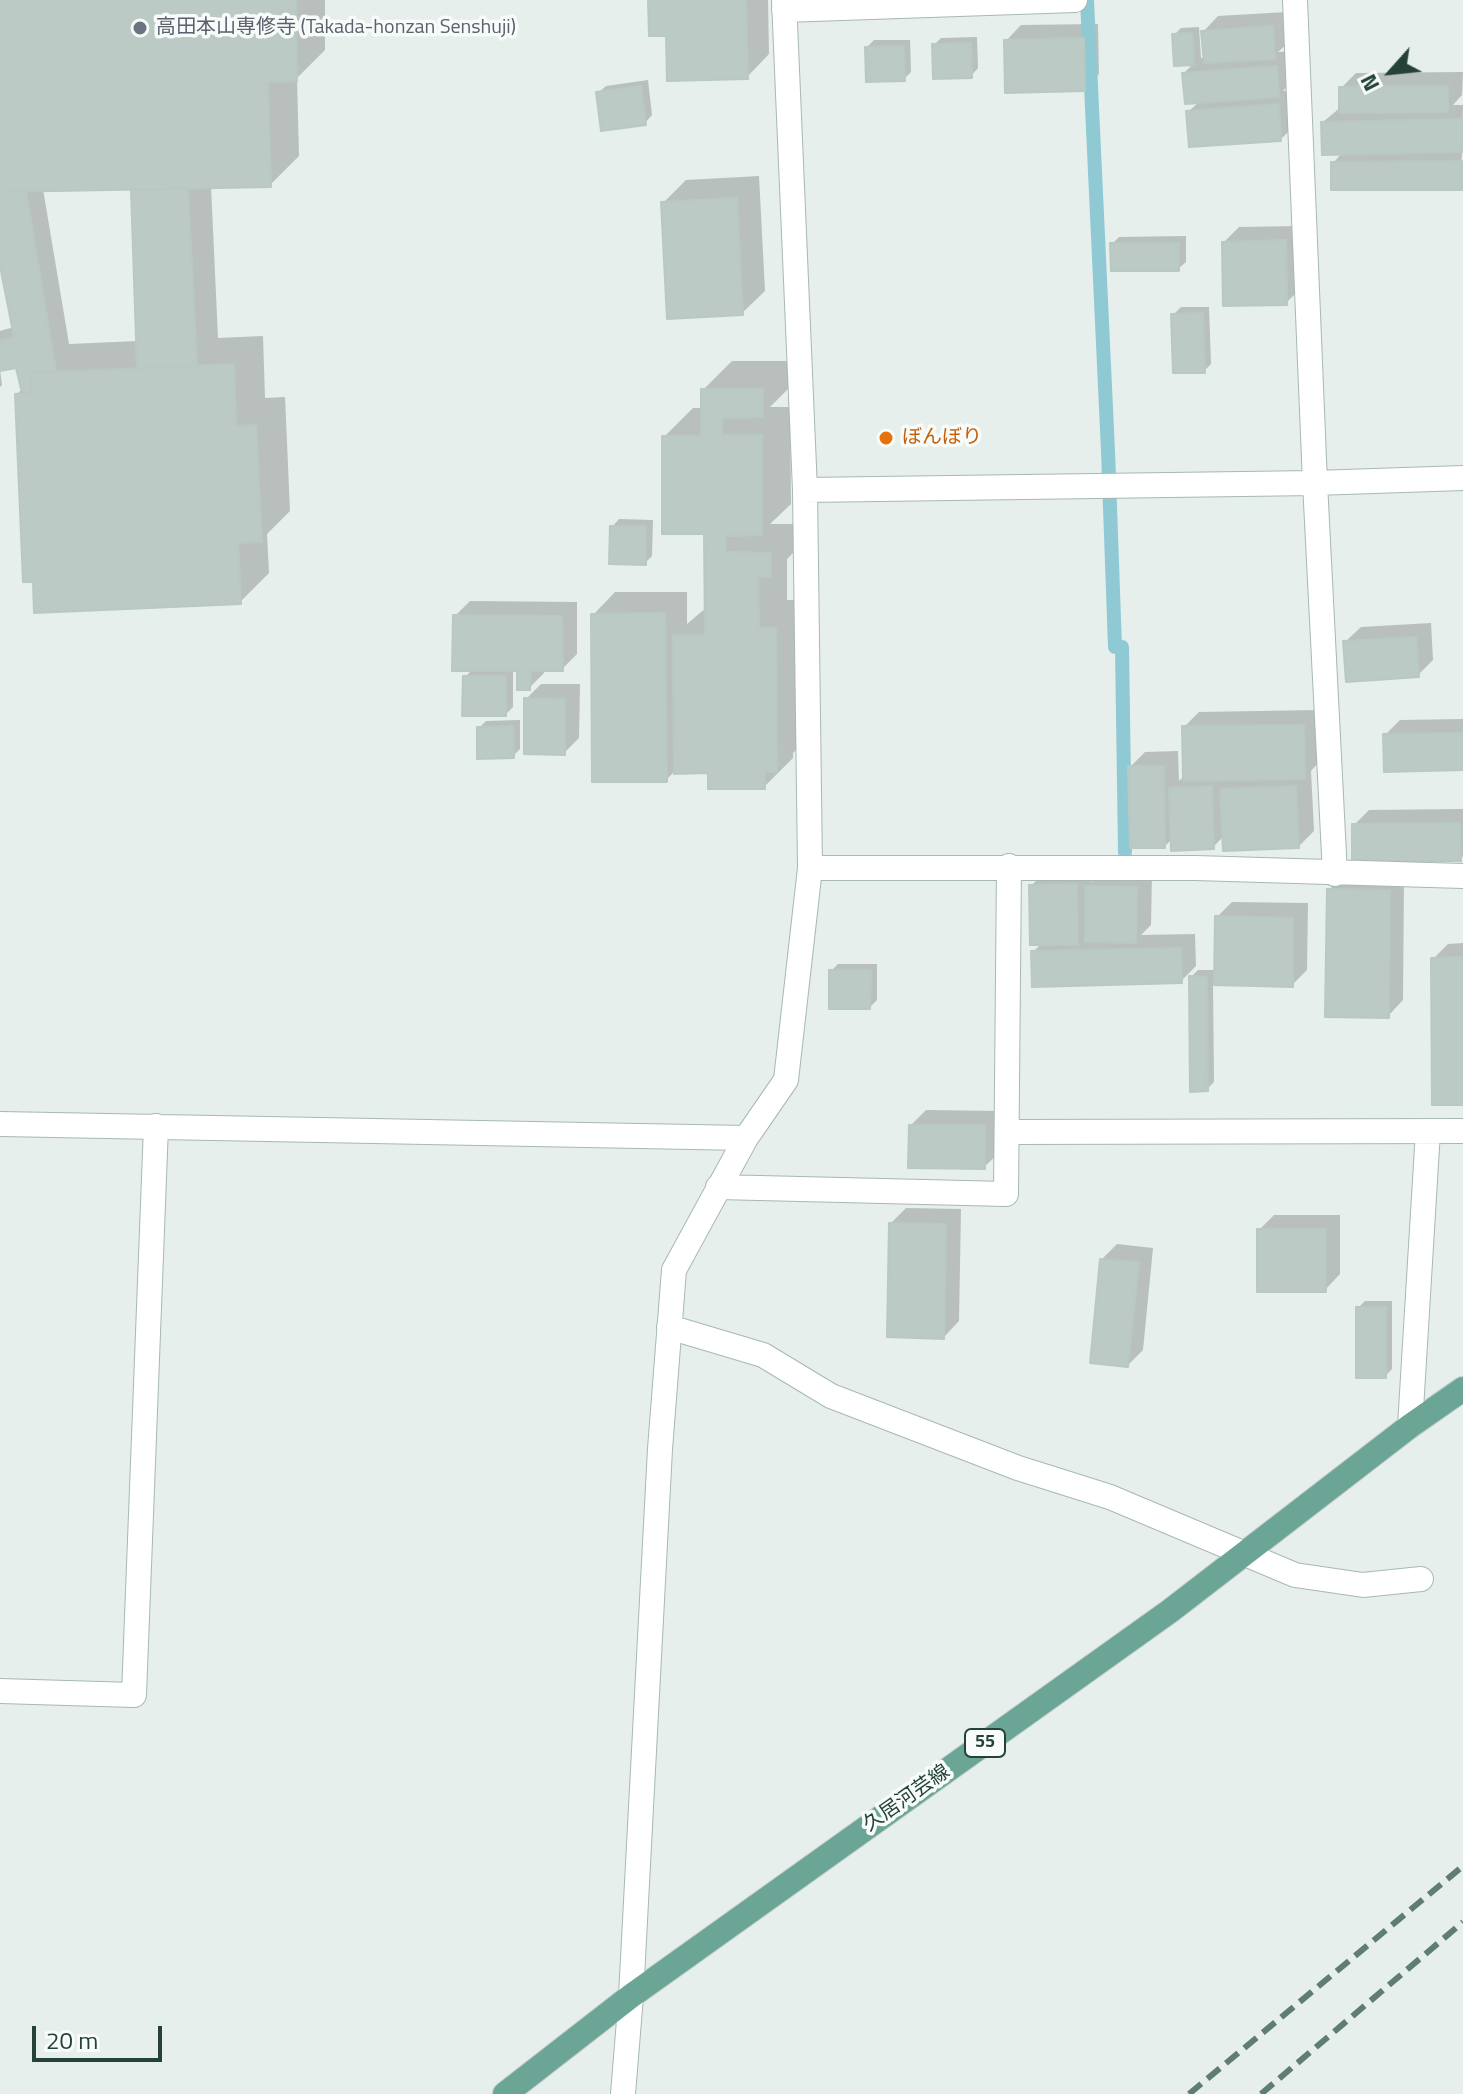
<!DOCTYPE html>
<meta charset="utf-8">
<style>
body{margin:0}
#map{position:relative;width:1463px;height:2094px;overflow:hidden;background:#e6efeb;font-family:"Titillium Web",sans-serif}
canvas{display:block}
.north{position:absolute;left:1351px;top:32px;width:80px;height:80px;-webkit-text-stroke:6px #f7fbf9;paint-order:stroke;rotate:243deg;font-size:22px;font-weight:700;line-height:32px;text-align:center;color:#24423a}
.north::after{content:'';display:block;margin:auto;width:28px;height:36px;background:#24423a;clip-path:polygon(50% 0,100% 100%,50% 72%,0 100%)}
.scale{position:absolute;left:32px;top:2026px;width:130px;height:36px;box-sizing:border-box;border:4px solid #24423a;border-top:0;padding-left:10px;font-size:24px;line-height:28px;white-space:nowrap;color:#24423a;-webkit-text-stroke:6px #f7fbf9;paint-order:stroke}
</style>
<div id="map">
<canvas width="1463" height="2094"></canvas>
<div class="north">N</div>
<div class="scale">20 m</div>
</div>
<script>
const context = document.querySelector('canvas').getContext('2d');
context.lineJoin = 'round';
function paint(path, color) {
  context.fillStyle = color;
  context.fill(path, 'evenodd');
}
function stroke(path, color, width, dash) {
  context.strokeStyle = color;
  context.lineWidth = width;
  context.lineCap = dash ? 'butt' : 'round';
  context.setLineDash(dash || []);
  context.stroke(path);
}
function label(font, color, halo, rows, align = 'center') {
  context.font = font + ' "Titillium Web","Noto Sans JP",sans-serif';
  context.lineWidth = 7;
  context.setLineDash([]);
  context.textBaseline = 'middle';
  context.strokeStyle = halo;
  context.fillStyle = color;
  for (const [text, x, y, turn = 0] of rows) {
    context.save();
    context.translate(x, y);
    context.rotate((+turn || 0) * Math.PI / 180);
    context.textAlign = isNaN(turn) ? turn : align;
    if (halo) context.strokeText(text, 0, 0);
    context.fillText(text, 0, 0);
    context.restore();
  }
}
paint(new Path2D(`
 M0 0H325V50L297 78 299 156 270 185 211 186 218 338 263 336 265 398 285 397 290 511 267 534 269 573 240 602 17 394 23 388 18 366 0 369 2 385 0 387V331L14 327 0 256ZM136 188 133 191 138 341 69 344 43 189Z
 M650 0H768L769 54 747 77 668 34Z
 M1287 12 1289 42 1278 52 1291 51 1293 80 1283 91 1294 90 1296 124 1281 139 1188 112 1200 101 1184 73 1195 62 1176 64 1174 35 1181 28 1199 27 1201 58H1205L1202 33 1218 16Z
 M1098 24 1099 74 1084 89 1006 41 1021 25Z
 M977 37 978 68 971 76 934 45 941 38Z
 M874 40H910L911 72 904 79 867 47Z
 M1463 72 1462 95 1453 105H1463L1461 188 1333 163 1342 153 1323 122 1341 107V88L1356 73Z
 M648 80 652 115 645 123 598 93 606 86Z
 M759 176 765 291 742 313 663 203 686 180Z
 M1300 226 1301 288 1286 303 1224 242 1239 227Z
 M1186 236V262L1178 269 1112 244 1119 237Z
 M1181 307H1209L1211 364 1204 371 1173 315Z
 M732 361H791V386L770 407H790L791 504 770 524H800V546L787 559V600H805V741L793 753V758L764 787 710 771 674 772 666 780 593 615 615 592H687V624L707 607 706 532 664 437 693 408H703V390Z
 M619 519 653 520 652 556 645 563 612 527Z
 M470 601 577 602V654L562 669H545L544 673 529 688 519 669H513V707L506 714 465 677 473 669 455 616Z
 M1431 623 1433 660 1418 675 1345 642 1361 627Z
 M541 684H580L579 738 564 753 526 699Z
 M1319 710V762L1311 771 1314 831 1299 846 1224 836 1213 847 1173 838 1165 846 1130 767 1145 752 1178 751 1179 781 1185 775 1184 727 1199 712Z
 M1463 719V768L1385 735 1400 720Z
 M520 720V749L513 756 479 728 486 721Z
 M1463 809V856L1460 859 1354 825 1369 810Z
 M1047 870H1092V882L1102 872 1152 873 1151 925 1141 935 1195 934 1196 966 1181 981 1033 952 1042 943 1031 886Z
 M1344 874 1404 875 1403 1000 1388 1016 1329 890Z
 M1232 902 1308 903 1307 970 1292 985 1213 983 1214 1082 1207 1089 1191 977 1198 970H1216L1217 917Z
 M1463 943V1103L1433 959 1448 944Z
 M838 964H877V1000L870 1007 831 971Z
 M926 1110 999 1111 1000 1152 984 1167 911 1125Z
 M906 1208 961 1209 959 1321 944 1337 891 1223Z
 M1274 1215H1340V1274L1325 1290 1259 1230Z
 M1117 1244 1153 1248 1143 1350 1128 1365 1102 1259Z
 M1365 1301H1392V1369L1385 1376 1358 1308Z`), '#0003');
stroke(new Path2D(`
 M1087 0 1108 451 1115 647H1122L1125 852`), '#8ec9d4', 14);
const building = new Path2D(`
 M0 0H296L297 81 268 82 271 187 0 192Z
 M648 0H746L748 79 667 81 666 36H649Z
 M1273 26 1275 59 1204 63 1201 31Z
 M1192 33 1194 65 1174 66 1172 34Z
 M1084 38 1085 91 1005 93 1004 40Z
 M971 43 972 78 933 79 932 44Z
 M904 46 905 81 866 82 865 47Z
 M1277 66 1279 97 1185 104 1182 73Z
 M641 86 646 125 601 131 596 92Z
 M1448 86V112L1339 113V87Z
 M1279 104 1281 141 1189 147 1186 111Z
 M1463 119V152L1322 155 1321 122Z
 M1462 161V190H1331V162Z
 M188 189 197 366 137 368 131 190Z
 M26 191 56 372 31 373 32 393H22L16 368 0 371V341L14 337 0 266V192Z
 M737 198 743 315 667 319 661 202Z
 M1286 240 1287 305 1223 306 1222 242Z
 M1110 243H1179V271H1111Z
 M1203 313 1205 373H1173L1171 314Z
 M234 364 236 426 256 425 262 542 238 543 241 604 34 613 33 582H23L15 394 32 393 31 373Z
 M701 389H763V417L722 418V435H762V535L725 536 726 552 771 553V577H758L759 628H776L777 772H765V789H708V773L674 774 673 635H705L704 534H662V436H701Z
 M610 526H646V565L609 564Z
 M665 613 667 782H592L591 614Z
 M453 615 562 616 563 671H531L530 690H517V671H452Z
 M1416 637 1419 677 1346 682 1343 641Z
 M463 676H506V716H462Z
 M524 698 565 699V755L524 754Z
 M1304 725 1305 779 1183 781 1182 726Z
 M513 726 514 758 477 759V727Z
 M1463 733V770L1384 772 1383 734Z
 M1128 766H1164L1165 848H1130Z
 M1212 786 1214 849 1171 851 1169 788Z
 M1296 786 1299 848 1223 851 1220 789Z
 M1460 823 1461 861 1352 862V824Z
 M1077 884 1078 945H1030L1029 885Z
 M1085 886 1137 887 1136 943 1085 942Z
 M1327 889 1390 890 1389 1018 1325 1017Z
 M1215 916 1293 918V987L1214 985Z
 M1181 948 1182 983 1032 987 1031 951Z
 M1463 957V1105H1432L1431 958Z
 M829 970H871L870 1009H829Z
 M1189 976 1207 977 1208 1091 1190 1092Z
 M909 1125H985V1169L908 1168Z
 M889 1223 946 1224 944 1339 887 1337Z
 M1257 1229H1326V1292H1257Z
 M1100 1259 1139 1262 1128 1367 1090 1363Z
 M1356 1307H1386V1378H1356Z`);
paint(building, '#bbcac4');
stroke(building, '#b8c9c2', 2);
const minor = new Path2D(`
 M1295 0 1315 483 1335 874
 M784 10 1075 0
 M805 490 1315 483 1463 478
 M810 868H1195L1463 876
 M0 1124 746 1138
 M1008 1132 1463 1131
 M718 1187 1006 1194 1009 866
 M669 1327 763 1355 831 1396 1018 1468 1110 1497 1295 1575 1363 1585 1421 1579
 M1410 1426 1428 1131
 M0 1691 134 1695 156 1126
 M623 2094 631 1996 660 1449 674 1270 746 1138 786 1080 810 868 805 490 784 0`);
const major = new Path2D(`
 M505 2094 631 1996 1170 1611 1410 1426 1463 1389`);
stroke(minor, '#a8b8b2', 26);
stroke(major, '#c2cac8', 26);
stroke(minor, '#fff', 24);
stroke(major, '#6aa596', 24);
stroke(new Path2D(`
 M1189 2094 1463 1866
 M1261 2094 1463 1922`), '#5f7d75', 6, [16, 8]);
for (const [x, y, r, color] of [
 [140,28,8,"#6b7280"],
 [886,438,8,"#e8710a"]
]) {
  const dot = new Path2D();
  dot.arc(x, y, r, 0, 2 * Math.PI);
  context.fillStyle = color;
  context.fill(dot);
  stroke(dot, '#f7fbf9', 3);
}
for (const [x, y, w] of [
 [985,1743,40]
]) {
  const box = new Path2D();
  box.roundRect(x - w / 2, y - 14, w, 28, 6);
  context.fillStyle = '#f7fbf9';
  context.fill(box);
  stroke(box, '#24423a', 2);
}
label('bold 18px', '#24423a', null, [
 ["55",985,1743]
]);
label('20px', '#5b616d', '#f7fbf9', [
 ["高田本山専修寺 (Takada-honzan Senshuji)",156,28]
], 'left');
label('20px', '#c56008', '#f7fbf9', [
 ["ぼんぼり",902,438]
], 'left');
label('20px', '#24423a', '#f7fbf9', [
 ["久居河芸線",907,1799,-35]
]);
</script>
